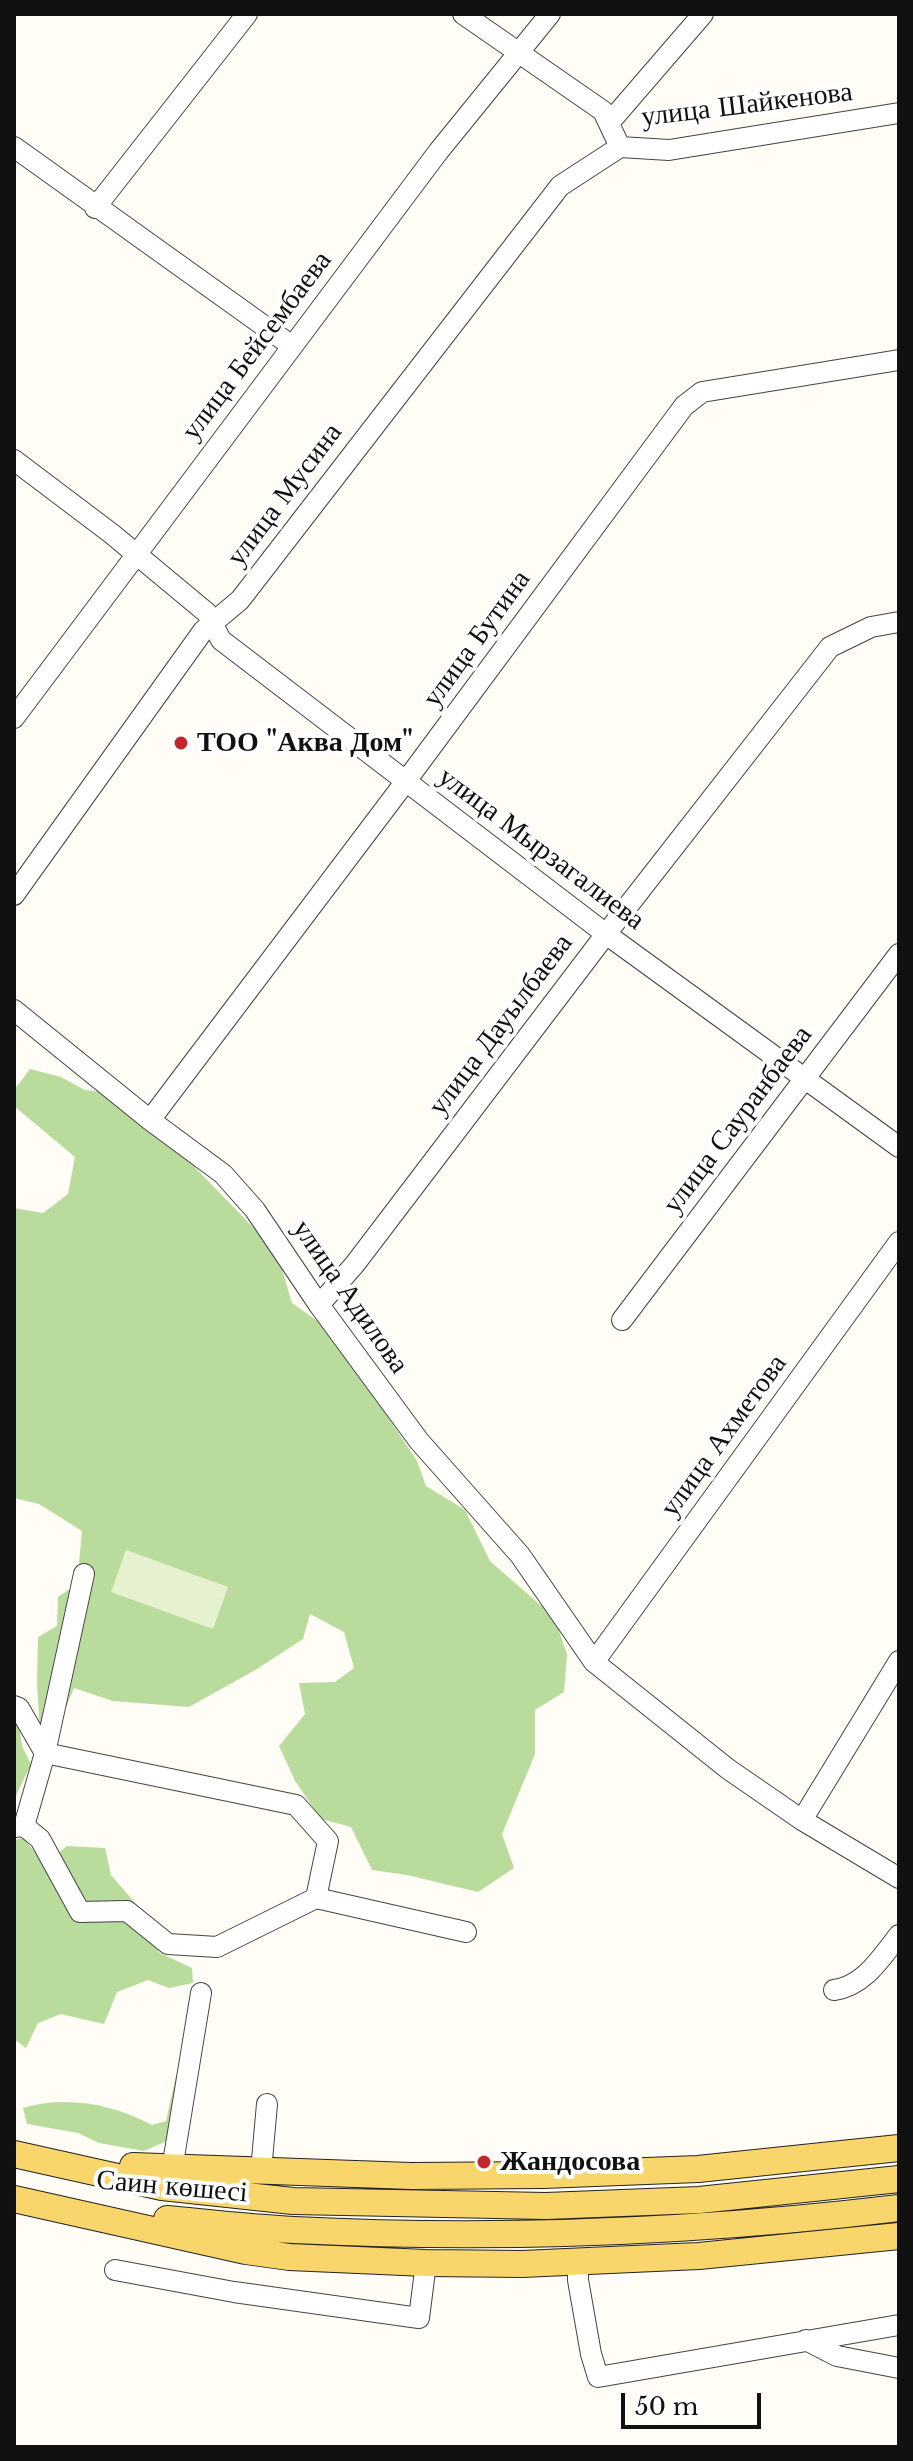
<!DOCTYPE html>
<meta charset="utf-8">
<style>
body{margin:0}
#map{position:relative;width:913px;height:2461px;overflow:hidden;background:#fffdf5;font-family:"Libre Baskerville",serif}
canvas{display:block}
.frame{position:absolute;inset:0;border:16px solid #111;pointer-events:none}
.scale{position:absolute;left:621px;top:2393px;width:140px;height:36px;box-sizing:border-box;border:4px solid #111;border-top:0;padding-left:10px;font-size:24px;line-height:28px;white-space:nowrap;color:#111;-webkit-text-stroke:6px #fff;paint-order:stroke}
</style>
<div id="map">
<canvas width="913" height="2461"></canvas>
<div class="frame"></div>
<div class="scale">50 m</div>
</div>
<script>
const context = document.querySelector('canvas').getContext('2d');
context.lineJoin = 'round';
function paint(path, color) {
  context.fillStyle = color;
  context.fill(path, 'evenodd');
}
function stroke(path, color, width, dash) {
  context.strokeStyle = color;
  context.lineWidth = width;
  context.lineCap = dash ? 'butt' : 'round';
  context.setLineDash(dash || []);
  context.stroke(path);
}
function label(font, color, halo, rows, align = 'center') {
  context.font = font + ' "Libre Baskerville",serif';
  context.lineWidth = 8;
  context.setLineDash([]);
  context.textBaseline = 'middle';
  context.strokeStyle = halo;
  context.fillStyle = color;
  for (const [text, x, y, turn = 0] of rows) {
    context.save();
    context.translate(x, y);
    context.rotate((+turn || 0) * Math.PI / 180);
    context.textAlign = isNaN(turn) ? turn : align;
    if (halo) context.strokeText(text, 0, 0);
    context.fillText(text, 0, 0);
    context.restore();
  }
}
paint(new Path2D(`
 M30 1069 61 1077 85 1090 102 1092 185 1157 277 1252 292 1303 330 1330 417 1461 426 1486 465 1510 490 1561 554 1617 567 1654 564 1692 535 1710V1754L502 1834 514 1868 478 1892 407 1875 372 1870 351 1827 321 1819 295 1781 279 1746 305 1714 299 1683 335 1682 354 1668 344 1632 310 1614 303 1639 257 1669 189 1707 113 1701 74 1688 61 1720 40 1730 37 1685 38 1637 57 1626 58 1597 77 1584 82 1531 39 1504 14 1498V1208L43 1213 68 1194 75 1157 14 1106V1090Z
 M14 1715 18 1718 22 1746 31 1764 14 1800Z
 M23 1838 45 1864 67 1846 105 1848 111 1875 142 1911 148 1938 160 1953 192 1968 193 1983 169 1988 148 1980 117 1992 104 2024 61 2014 38 2023 26 2048 14 2039V1840Z
 M183 2071 167 2141 144 2151 99 2143 78 2133 27 2124 23 2108C65 2095 114 2104 152 2125L166 2121 176 2076Z`), '#b9dc9c');
paint(new Path2D(`
 M126 1550 228 1587 213 1629 111 1592Z`), '#e6f2cf');
const minor = new Path2D(`
 M463 14 603 111 620 147
 M609 123 703 14
 M14 147 292 346
 M620 147 669 150 899 113
 M95 208 247 14
 M14 460 112 534 207 613 221 640 606 934 899 1147
 M14 718 438 152 550 14
 M14 895 203 631 240 600 560 186 620 147
 M14 1010 150 1120 223 1174 255 1210 319 1305 419 1441 520 1555 594 1662 728 1769 802 1820 899 1878
 M150 1120 406 781 684 406 702 392 899 360
 M319 1305 355 1264 606 934 830 647 871 627 899 622
 M622 1320 899 954
 M84 1574 45 1753 296 1805 328 1841 316 1898
 M594 1662 899 1242
 M14 1706 19 1708 45 1753 24 1826
 M802 1820 899 1661
 M14 1827 24 1826 40 1839 80 1912 127 1911 168 1944 217 1947 316 1898 466 1932
 M834 1990C864 1986 881 1958 899 1935
 M172 2169 201 1993
 M261 2171 267 2104
 M578 2262V2280L591 2354 598 2377 899 2325
 M115 2270 234 2292 419 2318 426 2263
 M806 2340 837 2356 899 2368`);
const major = new Path2D(`
 M14 2154 162 2187 293 2201 546 2206 699 2200 899 2179
 M133 2166 411 2176 543 2175 698 2169 899 2148
 M14 2199 246 2251 289 2257 426 2263 522 2264 699 2256 899 2236
 M167 2219C209 2223 251 2228 294 2230 495 2240 699 2232 899 2208`);
stroke(minor, '#444', 22);
stroke(major, '#222', 28);
stroke(minor, '#fff', 20);
stroke(major, '#f9d66b', 26);
for (const [x, y, r, color] of [
 [181,743,8,"#c4262e"],
 [484,2162,8,"#c4262e"]
]) {
  const dot = new Path2D();
  dot.arc(x, y, r, 0, 2 * Math.PI);
  context.fillStyle = color;
  context.fill(dot);
  stroke(dot, '#fff', 3);
}
label('28px', '#111', '#fff', [
 ["улица Шайкенова",747,105,-7],
 ["улица Бейсембаева",257,346,-53],
 ["улица Мусина",285,495,-53],
 ["улица Бутина",477,639,-54],
 ["улица Мырзагалиева",541,849,37],
 ["улица Дауылбаева",501,1025,-53],
 ["улица Сауранбаева",738,1120,-53],
 ["улица Адилова",350,1297,55],
 ["улица Ахметова",724,1436,-54],
 ["Саин көшесі",172,2187,5]
]);
label('bold 28px', '#111', '#fff', [
 ["ТОО \"Аква Дом\"",197,743],
 ["Жандосова",500,2162]
], 'left');
</script>
